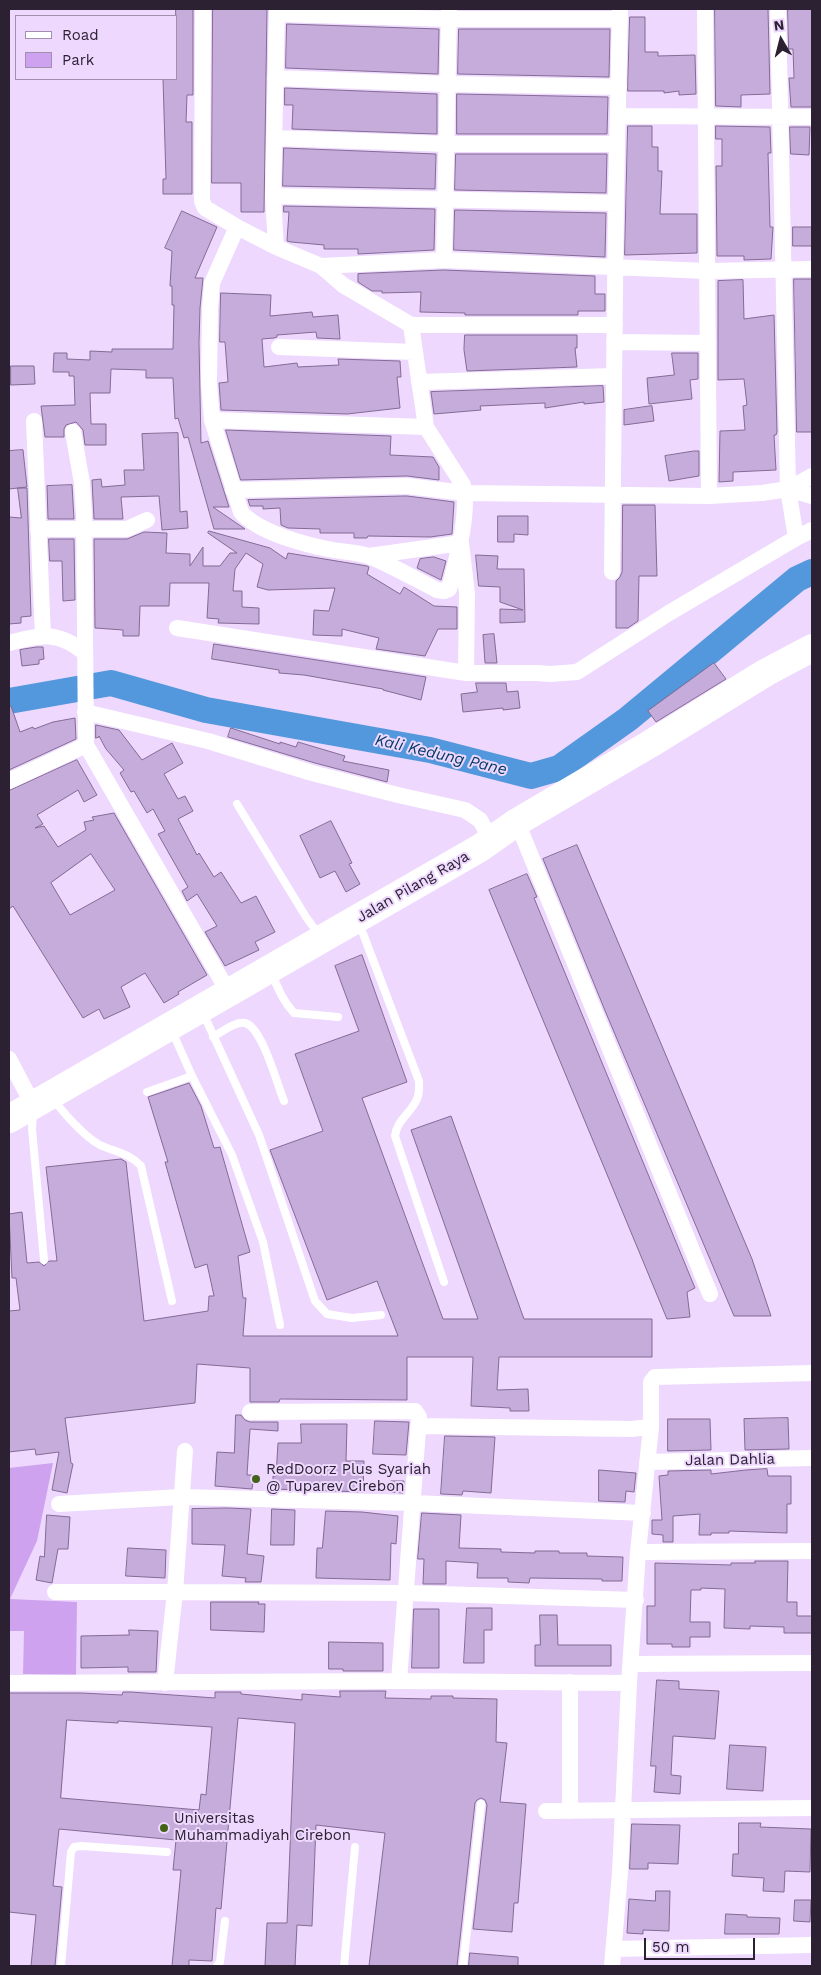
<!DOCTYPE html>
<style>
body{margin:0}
#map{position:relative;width:821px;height:1975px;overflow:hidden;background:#eed8fe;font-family:"Work Sans",sans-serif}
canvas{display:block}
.frame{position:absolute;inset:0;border:10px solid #2b2133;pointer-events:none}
.legend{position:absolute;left:15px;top:15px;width:162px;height:65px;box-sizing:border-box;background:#eed8fe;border:1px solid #a08fad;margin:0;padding:6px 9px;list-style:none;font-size:15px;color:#2b2133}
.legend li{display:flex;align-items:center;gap:10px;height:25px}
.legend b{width:25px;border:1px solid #a08fad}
.north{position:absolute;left:756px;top:15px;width:50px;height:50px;-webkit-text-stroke:4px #eed8fe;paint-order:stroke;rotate:352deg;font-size:14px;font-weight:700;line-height:20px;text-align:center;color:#2b2133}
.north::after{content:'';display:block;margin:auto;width:18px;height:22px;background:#2b2133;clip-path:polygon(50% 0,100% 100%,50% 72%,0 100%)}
.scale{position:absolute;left:644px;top:1938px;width:111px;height:22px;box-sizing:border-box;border:2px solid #2b2133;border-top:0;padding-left:6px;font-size:15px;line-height:18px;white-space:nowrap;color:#2b2133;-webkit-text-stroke:4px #eed8fe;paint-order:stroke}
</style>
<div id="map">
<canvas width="821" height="1975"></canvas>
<div class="frame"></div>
<ul class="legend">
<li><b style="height:6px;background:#fff"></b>Road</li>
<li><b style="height:14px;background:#cfa2f0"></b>Park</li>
</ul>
<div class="north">N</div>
<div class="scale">50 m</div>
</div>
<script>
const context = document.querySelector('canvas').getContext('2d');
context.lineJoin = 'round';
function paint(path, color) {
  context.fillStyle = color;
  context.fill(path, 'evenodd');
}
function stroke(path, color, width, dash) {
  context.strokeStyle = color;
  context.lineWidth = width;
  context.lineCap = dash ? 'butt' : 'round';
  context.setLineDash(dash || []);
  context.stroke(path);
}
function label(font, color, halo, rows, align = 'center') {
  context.font = font + ' "Work Sans",sans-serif';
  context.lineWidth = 4;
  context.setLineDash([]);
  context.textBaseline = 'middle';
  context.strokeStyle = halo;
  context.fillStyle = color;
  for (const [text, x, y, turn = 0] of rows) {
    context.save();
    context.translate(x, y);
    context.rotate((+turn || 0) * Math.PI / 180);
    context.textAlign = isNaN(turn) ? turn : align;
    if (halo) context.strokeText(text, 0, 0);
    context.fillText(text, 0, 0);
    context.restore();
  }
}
paint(new Path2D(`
 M53 1463 37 1541 10 1599 77 1602 76 1675 23 1674 24 1631H9V1468Z`), '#cfa2f0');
stroke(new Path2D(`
 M9 701 111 683 206 710 430 750 531 776 559 768 628 719 797 579 812 572`), '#5398dc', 26);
const building = new Path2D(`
 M176 9H193V95H187L186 122H192V194H163V179H166L163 79H176Z
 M213 9H267L264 212H241V183H212Z
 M715 9H768L770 94 741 95V107L716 106Z
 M788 9H812V107H791L789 78H794L793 49H789Z
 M630 17H645V52H658V56L695 55 696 94 679 95V91L664 93V91H628Z
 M287 24 439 29 438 74 286 68Z
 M459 29H610L609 77 458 74Z
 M285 88 437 94V134L292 129 293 105H285Z
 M457 94 608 97 607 134H457Z
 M628 126H652V147H658V171H662L660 214H697V253L625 255Z
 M716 126 770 127 771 153H768L770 227H773L771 259 744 260V256H717L716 166H722V139H716Z
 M790 127H810L809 155 791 154Z
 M284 148 436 154 435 189 283 186Z
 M456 154H607L606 193 455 190Z
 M284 206 435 209 434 250 358 254V249H324V245L291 242 287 241 289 212H284Z
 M455 210 606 213 605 257 454 250Z
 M182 211 217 227 195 278H203L200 308 199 343 201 443 208 441 229 507H213L245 529H214L188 437 184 438 178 418 175 419 173 378H146V370L111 369 110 393H90L91 424H106V445H85L83 430 76 422 66 425 64 429V437H45L41 406 75 405 74 376H69V372H53L54 353H67V359L90 360V351L112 352V349H173L174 305H172V286H170L172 251 165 248Z
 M793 227H812V246H793Z
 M444 270 595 276V294H605V311H578V315H465V313L420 312 421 292 382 293V291H372L358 282V274Z
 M794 279H812V432H797Z
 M743 280 744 319 774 315 777 432 776 435H774L776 470 733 472V481L719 482 720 431 745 430 743 406 747 405 744 379 718 380V281Z
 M221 293 271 295 270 316 312 312 313 317 338 315 340 339 317 338 316 332 277 335V337L274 338 262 339 264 367 297 363 298 367 339 365 338 359 400 361 401 377H397L400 408 347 414 221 410 219 383 228 382 225 342H220Z
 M465 335H577V348H575L577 367 467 371 464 350Z
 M672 353H698V379L690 380 692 399 649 404 647 378 674 375Z
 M11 366H34L35 384 11 385Z
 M603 386 604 402 584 404V402L545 408V403L480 406 481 410 434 414 431 392Z
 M652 406 654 421 624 425V410Z
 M226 430 391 436 390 455 433 457 439 467V480L407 476 241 480Z
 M178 433 180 512 187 511 188 528 162 530 159 496 121 497 123 519H94L92 480 101 479 102 487 125 485 124 470H144L142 434Z
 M23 450 27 487 9 489V451Z
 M694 451H699V476L669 481 665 456Z
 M72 485 74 519H48L47 486Z
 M18 488H27L31 616 21 617V623L9 624V517L21 518Z
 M407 496 454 502 452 534 430 537 368 536 367 538H354V533H320V529L288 528 281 525 280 508 263 509V506H250L248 500Z
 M623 505H655L657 576H639L638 621 628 628H616V581L620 577 622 572Z
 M498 516H528V535L514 534V542H498Z
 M209 531 270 548 286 559 288 553 367 566 369 567 367 574 400 594 404 587 434 606 457 607V629H438L425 656 376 649 379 638 342 629V636L313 635 314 610 329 611 335 588 268 590 257 587 263 564 246 553 235 569 233 591H242V607L259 608V624L218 623 219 619 207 618 209 583H170L169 606H140L139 636H123V630L95 628 94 539H127L144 532 167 533 166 553 190 554V566L203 547V566H220L230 553H237L208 533Z
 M49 539H74L75 600 63 601 62 561H50Z
 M476 555 498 556 497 569H524L525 622 500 623V609L523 610 500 602V587L479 586Z
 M434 557 446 561 441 580 417 568 420 559Z
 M494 634 497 663H485L483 635Z
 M214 644 426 677 421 700 383 690V689L304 675 279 673V670L212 659Z
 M37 647H43L44 659 39 660V664L22 666 20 650Z
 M714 663 726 679 656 722 648 711Z
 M476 683H506L507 692 518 691 520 708 503 710V708L463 712 461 694 477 692Z
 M9 706H11L20 732 33 727 34 729 53 722 75 718 76 739 9 770Z
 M96 725 119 730 142 760 172 743 183 763 164 774 178 799 185 796 193 811 178 819 197 855 199 853 214 877 221 872 241 903 256 896 275 932 255 942 259 950 225 966 205 932 217 926 197 894 187 901 182 891 188 887 158 834 165 831 153 809 147 813 134 791 131 792 120 773 124 770 106 749 99 736V737L96 738Z
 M231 728 280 744V742L296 747 298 742 345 756 343 761 389 770 387 782 315 763 228 737Z
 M77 760 97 795 84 802 78 790 37 815 43 824 35 828 44 826 58 847 86 830 84 822 94 820 92 817 114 813 207 975 178 992 179 994 164 1003 145 973 121 987 130 1007 104 1019 99 1009 83 1018 13 906 9 909V791ZM91 854 115 890 70 915 51 883Z
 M331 821 352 863 349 864 360 884 346 892 335 871 320 878 300 836Z
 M577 845 752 1259 771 1316H734L606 1013 543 859Z
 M527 874 537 897 534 898 695 1288 687 1292 690 1317 667 1319 489 890Z
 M362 955 407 1082 362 1098 443 1319H478L411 1130 451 1116 524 1319H652V1357H499L497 1390 528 1389 529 1411H510V1408L471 1406 473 1357H407V1400L280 1399 279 1402H250V1368L197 1364 195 1403 65 1418 71 1463 73 1464 67 1493 52 1490 59 1452 36 1455 35 1449 9 1452V1311L20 1310 16 1278H12L9 1214 22 1212 27 1263 39 1262 44 1266 49 1261H57L46 1167 121 1159 126 1162 144 1321 208 1311 209 1296H214L207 1264 195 1268 165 1162H168L148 1097 189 1083 201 1106 214 1148 220 1147 250 1252 238 1256 243 1298H246L243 1336H398L377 1281 327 1300 270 1150 323 1131 295 1054 359 1031 335 966Z
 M236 1415H241L245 1420 250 1422H278V1431L250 1429 247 1475H254L252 1489 215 1486 217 1452 234 1453Z
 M788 1418 789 1449 745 1450 744 1419Z
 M668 1419H710L711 1450 668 1451Z
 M375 1421 409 1422 406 1455 373 1454Z
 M301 1424H347L346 1461H364L363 1492 273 1489V1476H276L278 1443H301Z
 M445 1436 495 1437 491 1493 463 1491 462 1495 441 1494Z
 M767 1469 768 1476H791V1504H787V1533L729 1531V1533H711V1535H699L700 1514 673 1516V1542H663V1535L652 1534V1520H662L659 1476 668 1475V1471L711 1470V1474L746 1470Z
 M599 1470 636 1473 634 1492 626 1491 625 1502 599 1501Z
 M391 1481H404L403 1493 391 1492Z
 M228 1508 251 1509 247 1554 264 1556 261 1582H245L246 1578 222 1576 225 1545 192 1544V1509Z
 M272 1509 295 1510 294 1545H271Z
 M326 1511 362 1512 398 1516 396 1544 391 1543 390 1580 316 1578 317 1548H322Z
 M422 1513 461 1515 459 1548 501 1549V1552L535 1553V1551H559V1553H587V1556L623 1557 622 1581H602V1579L530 1578 529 1583 508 1582V1578H477L478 1563 446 1561V1584H423L424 1559H418Z
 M47 1515 70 1517 68 1549H58L52 1583 36 1580 40 1556 44 1557Z
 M128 1548 166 1550 165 1578 126 1576Z
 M755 1561H788L787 1602H797V1616H812V1633H784V1627L750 1626V1629L724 1628 725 1589 701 1588V1590H691L690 1622H710V1637H690V1647H672V1644H647V1606H655V1563L731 1565V1563H755Z
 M211 1602H259L258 1604H265L264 1632 211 1630Z
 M467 1608H492V1630H484V1663H464Z
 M414 1609H439V1668H412Z
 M540 1615H557L558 1645H611V1666H535V1645H540Z
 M129 1630 158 1631 156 1672H128V1667L81 1668V1636L129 1635Z
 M329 1642 383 1643V1671H343V1669H329Z
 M657 1680 679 1681V1689L719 1691 715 1739 673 1736 671 1775 681 1776 680 1794 654 1792 656 1766H651Z
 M340 1691H386L385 1698 431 1699V1696H453V1698L497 1699 496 1742 507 1743 500 1802 526 1804 518 1903H514L512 1932 473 1929 487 1805 485 1800 481 1798 477 1800 475 1803 457 1966H369L385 1833 316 1825 312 1926 297 1925 295 1966H265L267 1923H287L295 1723 238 1718 221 1909 216 1908 212 1961 189 1960V1966H172L181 1870H173L176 1840 59 1829 53 1886 62 1887 55 1966H31L36 1915 9 1912V1693H81L122 1695 123 1692H131L215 1698V1692H241V1694L302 1700V1694L340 1697ZM67 1720 118 1723V1721L212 1727 206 1795 201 1794 199 1810 61 1798Z
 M730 1745 766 1747 763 1791 727 1789Z
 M739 1823H761L760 1827 811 1829 810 1872 785 1871 784 1892 763 1891 764 1878 732 1876 733 1854H738Z
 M632 1824 680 1825 678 1864 648 1863V1869H630Z
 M656 1891H670L669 1931 643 1930V1934L627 1933 629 1899 655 1901Z
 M795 1900H811L810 1922 794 1921Z
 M726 1914 747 1915V1917L780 1918 779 1934H725Z
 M470 1953 518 1957V1966H469Z`);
paint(building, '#c6acda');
stroke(building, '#836b95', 1);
stroke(new Path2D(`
 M237 804 306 917 320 936
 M359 923 419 1081C419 1088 420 1095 416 1101 409 1115 397 1120 395 1136L444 1282
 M272 972C277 989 283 1001 294 1013L338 1017
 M203 1013 259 1135 315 1301 327 1314 352 1318 381 1315
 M172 1031 192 1076 232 1155 263 1242 280 1325
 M213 1037C222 1032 235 1021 245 1023 262 1027 277 1084 284 1101
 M147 1092 192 1076
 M53 1098C61 1111 86 1138 100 1145 115 1152 129 1153 141 1166L172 1301
 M33 1112 32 1129 44 1260
 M61 1966 71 1852 74 1847 81 1846 167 1852
 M217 1966 220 1962 225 1921
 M344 1966 355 1847
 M463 1966 481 1804`), '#fff', 8);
stroke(new Path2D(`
 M203 9 202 201 205 208 237 227 212 283 210 309 209 383 212 420 241 512C259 533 306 545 333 550 345 552 359 552 371 557 393 566 415 579 437 590L444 591 449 589C456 561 470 513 463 485L426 427 411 325
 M705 9 709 496
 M277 14 449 19H620
 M275 78 447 84 619 87
 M618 116 812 117
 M274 138 447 144H617
 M273 196 616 203
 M237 227 276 247 321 266 343 285 411 325H615
 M276 247 273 196 277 9
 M444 260 449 10
 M321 266 444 260 707 271 812 269
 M614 342 708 343
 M279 347 415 352
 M419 382 614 376
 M212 420 426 427
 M34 421 43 636
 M73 432 82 483 84 515 86 745 229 993
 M788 489 812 496
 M233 490 407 486 465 493 709 496 762 493 788 489 812 476
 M38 529H127L147 520
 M796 538 812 530
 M612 572 616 196 620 9
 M177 628 466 673 467 594 461 543 369 556
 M9 643C40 635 58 630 85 653
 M466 673H537L550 674 577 672 669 613 796 538 788 489 778 9
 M85 712 208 741 312 773 398 795 465 810 480 820 492 841
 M9 781 86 745
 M517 822 710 1294
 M9 1059 33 1105
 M250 1412 415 1411 419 1417 399 1681
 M420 1426 631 1429 651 1427
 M647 1462 812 1458
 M59 1504 181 1497 414 1503 643 1513
 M638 1552 812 1551
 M55 1592H175L185 1451
 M631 1664 812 1663
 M570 1682V1811
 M9 1683 399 1681 629 1683
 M165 1683 175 1592 407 1593 636 1600
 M546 1811 812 1808
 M614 1949 812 1945
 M612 1966 620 1873 629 1683 638 1552 651 1427V1382L655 1377 812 1373`), '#fff', 16);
stroke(new Path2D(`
 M9 1119 480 848 517 822 650 744 765 673 812 648`), '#fff', 28);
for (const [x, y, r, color] of [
 [256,1479,5,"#436318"],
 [164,1828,5,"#436318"]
]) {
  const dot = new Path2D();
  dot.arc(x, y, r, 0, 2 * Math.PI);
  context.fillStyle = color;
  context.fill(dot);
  stroke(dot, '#eed8fe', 2);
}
label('15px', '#2b2133', '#eed8fe', [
 ["Jalan Pilang Raya",413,887,-30],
 ["Jalan Dahlia",730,1460,-1]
]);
label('15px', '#2b2133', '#eed8fe', [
 ["RedDoorz Plus Syariah",266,1470],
 ["@ Tuparev Cirebon",266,1487],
 ["Universitas",174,1819],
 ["Muhammadiyah Cirebon",174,1836]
], 'left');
label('italic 16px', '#063a66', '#eed8fe', [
 ["Kali Kedung Pane",441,755,13]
]);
</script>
